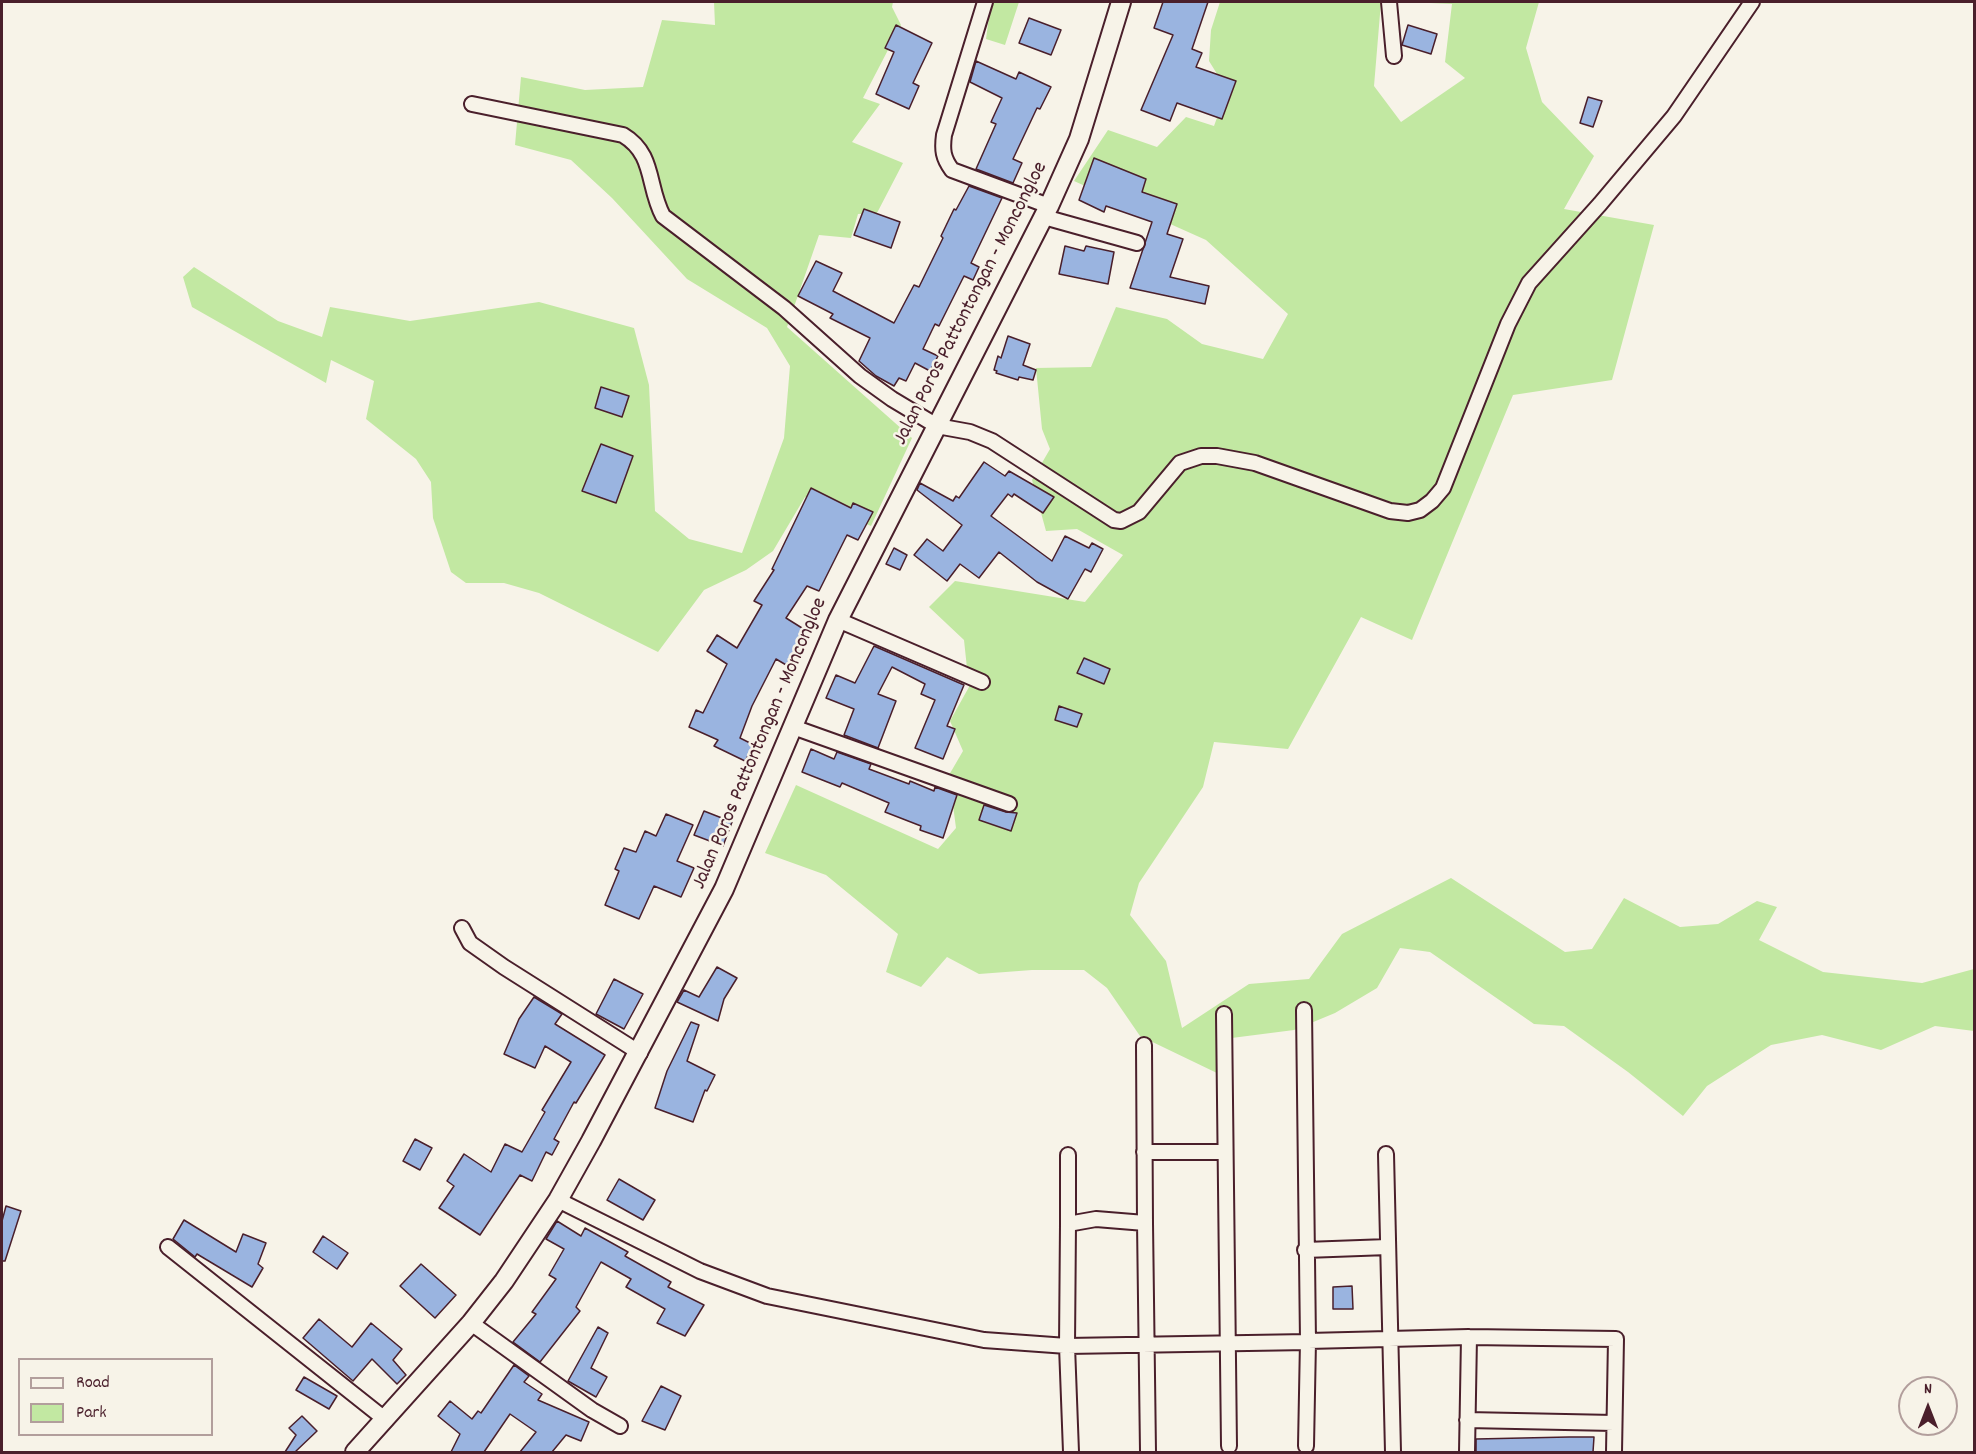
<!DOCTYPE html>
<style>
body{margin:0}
#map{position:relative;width:1976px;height:1454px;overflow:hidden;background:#f7f3e8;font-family:Dekko,sans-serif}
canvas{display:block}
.frame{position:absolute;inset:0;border:3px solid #4a1f2b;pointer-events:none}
.legend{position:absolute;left:18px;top:1358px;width:195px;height:78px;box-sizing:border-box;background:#f7f3e8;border:2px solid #b29e9c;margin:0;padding:8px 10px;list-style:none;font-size:18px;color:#4a1f2b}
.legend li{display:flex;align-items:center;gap:12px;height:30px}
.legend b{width:30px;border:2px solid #b29e9c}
.north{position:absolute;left:1898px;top:1376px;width:60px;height:60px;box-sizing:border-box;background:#f7f3e8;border:2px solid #b29e9c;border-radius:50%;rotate:0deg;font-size:16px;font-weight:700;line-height:24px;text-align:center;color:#4a1f2b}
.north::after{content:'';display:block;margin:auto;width:21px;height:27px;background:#4a1f2b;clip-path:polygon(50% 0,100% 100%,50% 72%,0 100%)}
</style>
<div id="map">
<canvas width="1976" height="1454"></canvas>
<div class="frame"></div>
<ul class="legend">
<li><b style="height:8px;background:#f7f3e8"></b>Road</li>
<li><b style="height:16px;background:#c2e8a2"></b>Park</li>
</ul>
<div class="north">N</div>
</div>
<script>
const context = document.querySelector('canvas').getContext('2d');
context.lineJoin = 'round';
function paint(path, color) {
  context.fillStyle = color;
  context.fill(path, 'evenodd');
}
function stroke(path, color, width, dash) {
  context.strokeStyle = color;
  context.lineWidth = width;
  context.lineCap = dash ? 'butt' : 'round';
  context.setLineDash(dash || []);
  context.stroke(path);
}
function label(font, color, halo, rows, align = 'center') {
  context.font = font + ' Dekko,sans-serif';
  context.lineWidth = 5;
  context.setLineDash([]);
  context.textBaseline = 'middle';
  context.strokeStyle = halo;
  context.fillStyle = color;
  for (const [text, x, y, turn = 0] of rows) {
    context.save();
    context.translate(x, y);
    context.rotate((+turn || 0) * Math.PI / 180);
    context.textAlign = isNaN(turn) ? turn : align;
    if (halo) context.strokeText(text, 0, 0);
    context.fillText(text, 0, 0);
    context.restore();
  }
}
paint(new Path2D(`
 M714 2H893L892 7 901 25 863 98 880 104 852 142 903 163 877 213 858 214 851 238 819 235 787 327 912 438 871 526 805 497 773 551 746 570 704 590 658 652 539 593 504 583H466L451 572 433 518 431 482 416 459 366 419 374 381 331 360 326 383 192 307 183 277 194 267 278 321 322 337 330 307 410 321 539 302 634 328 649 385 655 511 689 539 742 553 784 438 790 366 767 328 687 279 612 198 571 160 515 145 521 77 585 90 643 87 662 20 715 25Z
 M991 2H1019L1005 45 986 39Z
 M1220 2H1381L1374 86 1401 122 1465 78 1445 62 1452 4 1407 2H1539L1526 48 1542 102 1594 156 1564 209 1654 225 1612 380 1513 395 1412 640 1361 617 1288 749 1214 742 1203 787 1139 883 1130 915 1166 961 1182 1028 1249 984 1309 979 1342 934 1451 878 1565 952 1592 949 1624 898 1680 927 1718 924 1757 901 1777 907 1759 940 1823 972 1922 983 1974 969V1031L1935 1026 1881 1050 1822 1035 1771 1045 1707 1086 1683 1116 1628 1072 1564 1026 1534 1024 1430 952 1400 948 1377 988 1335 1013 1294 1030 1216 1040 1219 1074 1140 1036 1107 988 1084 970H1032L979 974 947 957 921 987 886 972 898 934 826 875 765 853 796 785 938 849 956 828 949 775 963 751 950 721 969 687 964 640 929 607 955 581 1085 602 1123 555 1077 529 1046 531 1032 480 1050 449 1042 429 1036 368 1091 367 1116 307 1167 319 1202 344 1263 359 1288 314 1206 240 1074 181 1108 130 1157 147 1186 117 1214 126 1227 90 1209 61 1211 30Z`), '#c2e8a2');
const building = new Path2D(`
 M1163 2H1208L1192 49 1202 53 1196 67 1236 81 1222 119 1177 103 1170 121 1141 110 1173 35 1154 28Z
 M1029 18 1061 30 1051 55 1019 43Z
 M896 25 932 43 913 83 919 86 909 109 876 94 894 52 885 48Z
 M1408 25 1437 34 1431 54 1402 45Z
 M976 61 1016 79 1019 72 1051 87 1040 109 1037 108 1013 159 1022 163 1013 183 976 169 996 124 991 122 1002 98 970 82Z
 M1588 97 1602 101 1593 127 1580 123Z
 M1094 158 1146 179 1142 192 1177 204 1167 234 1183 239 1170 277 1209 286 1205 304 1130 288 1152 222 1106 206 1104 212 1079 200Z
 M969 186 1002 198 971 263 979 267 973 280 964 276 939 326 935 324 923 349 938 356 930 371 915 363 906 381 899 378 894 386 876 376 859 361 870 338 830 318 833 314 798 296 816 261 842 273 833 291 894 323 914 285 919 287 943 238 941 236 954 209 956 210Z
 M864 209 900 222 891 248 854 235Z
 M1065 246 1084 251 1086 246 1114 252 1108 284 1059 274Z
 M1008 336 1030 344 1023 365 1036 370 1033 380 1019 377 1018 380 996 373 997 371 994 370 998 356 1001 358Z
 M601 387 629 396 622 417 595 408Z
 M601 444 633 456 616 503 582 491Z
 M984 462 1005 476 1009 471 1054 497 1043 513 1014 494 1012 497 1008 494 991 516 1052 561 1065 536 1089 548 1092 543 1103 549 1091 572 1085 569 1068 599 1037 582 999 552 979 578 960 564 947 581 914 555 927 539 943 551 962 525 917 490 920 483 953 501 956 496 959 498Z
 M811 488 851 508 853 503 873 512 858 540 847 535 819 591 807 586 786 618 810 633 799 651 802 653 793 669 776 659 752 706 740 738 754 745 745 761 714 746 718 740 689 727 696 710 703 713 727 664 707 651 717 635 737 648 762 605 754 601 774 570 772 569Z
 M894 548 907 555 900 570 886 564Z
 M874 646 964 685 947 726 955 729 943 759 915 748 935 700 921 694 925 684 892 667 878 694 896 701 878 748 844 735 854 709 826 698 836 675 855 683Z
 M1084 658 1110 669 1104 684 1077 673Z
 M1059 706 1082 714 1077 727 1055 720Z
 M811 749 834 759 837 752 871 764 869 769 909 784 910 781 934 791 935 787 957 795 943 838 920 830 921 826 885 812 889 803 842 783 840 787 802 772Z
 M984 805 1006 812 1017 813 1011 831 979 820Z
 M704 811 732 822 723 846 694 835Z
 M666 814 693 825 677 861 694 868 681 897 654 886 639 919 605 905 619 871 615 869 624 848 636 852 645 831 656 836Z
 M717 967 737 978 724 999 718 1021 677 1002 684 990 699 997Z
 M614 979 643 994 624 1029 596 1014Z
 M534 997 562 1014 555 1024 605 1055 576 1103 574 1102 554 1139 559 1142 552 1155 546 1152 532 1181 520 1175 480 1235 439 1208 454 1186 447 1181 464 1154 491 1172 505 1144 522 1152 545 1112 542 1110 571 1062 545 1046 535 1068 504 1054 519 1019Z
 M691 1022 699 1025 687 1061 715 1075 707 1091 705 1090 693 1122 655 1108 667 1071Z
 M415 1139 432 1148 420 1170 403 1161Z
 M619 1179 655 1200 643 1220 607 1200Z
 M6 1206 21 1211 5 1261H2V1221Z
 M184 1220 236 1252 243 1234 266 1243 258 1264 263 1268 252 1287 197 1254 195 1257 173 1239Z
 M557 1221 581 1236 585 1228 628 1252 625 1256 671 1282 668 1287 704 1305 685 1336 657 1323 665 1309 626 1287 631 1279 601 1262 576 1307 580 1311 540 1362 513 1342 536 1314 532 1312 556 1279 549 1275 564 1249 546 1239Z
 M323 1236 348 1253 337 1269 313 1252Z
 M421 1264 456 1295 435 1318 400 1286Z
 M1352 1286 1353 1309H1333V1287Z
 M319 1319 352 1347 371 1323 402 1349 393 1360 406 1375 397 1384 372 1359 353 1381 303 1338Z
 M598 1327 608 1333 591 1368 607 1377 596 1397 568 1381Z
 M514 1365 529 1376 524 1382 542 1394 538 1400 589 1422 581 1441 566 1435 552 1452H520L536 1432 510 1414 484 1452H451L460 1434 438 1416 450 1401 472 1419 478 1411 481 1413Z
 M304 1377 337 1396 329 1409 296 1390Z
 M661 1386 681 1396 665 1430 642 1421Z
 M302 1416 317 1431 295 1452H285L296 1435 289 1428Z
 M1569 1437H1594L1593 1452H1476V1439Z`);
paint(building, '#9ab4e0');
stroke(building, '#4a1f2b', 1.5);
const minor = new Path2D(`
 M985 2 944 135C942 150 943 158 952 170L1049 206
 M1389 2 1394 56
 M472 104 623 135C655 154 647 186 663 216L784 308 860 376 892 399 937 426 970 432 992 441 1114 520 1121 521 1139 512 1180 463 1201 456H1217L1255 463 1390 511 1408 513 1420 510 1432 501 1443 488 1508 324 1529 283 1600 204 1674 116 1752 2
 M1044 217 1137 243
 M838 620 982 682
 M793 727 1009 804
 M462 928 470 943 504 967 640 1053
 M1304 1010 1308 1341 1306 1446
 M1224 1014 1229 1446
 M1144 1045 1145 1223
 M1144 1152H1225
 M1386 1154 1393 1452
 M1068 1155V1224
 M558 1200 700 1271 767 1296 984 1340 1067 1346 1308 1342
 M168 1247 386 1420
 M1305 1250 1388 1247
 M471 1323 592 1410 620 1426
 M1308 1341 1469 1337 1616 1339 1614 1452
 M1467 1420 1614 1423
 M1071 1452 1067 1346 1068 1224 1096 1219 1145 1223 1148 1452
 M1467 1452 1469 1337`);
const tertiary = new Path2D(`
 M355 1452 471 1323 504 1281 558 1200 591 1141 724 889 838 620 1049 206 1079 139 1121 2`);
stroke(minor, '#4a1f2b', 18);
stroke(tertiary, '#4a1f2b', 22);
stroke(minor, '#f7f3e8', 14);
stroke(tertiary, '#f7f3e8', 18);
label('21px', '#4a1f2b', '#f7f3e8', [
 ["Jalan Poros Pattontongan - Moncongloe",972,304,-63],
 ["Jalan Poros Pattontongan - Moncongloe",761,744,-67]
]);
</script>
